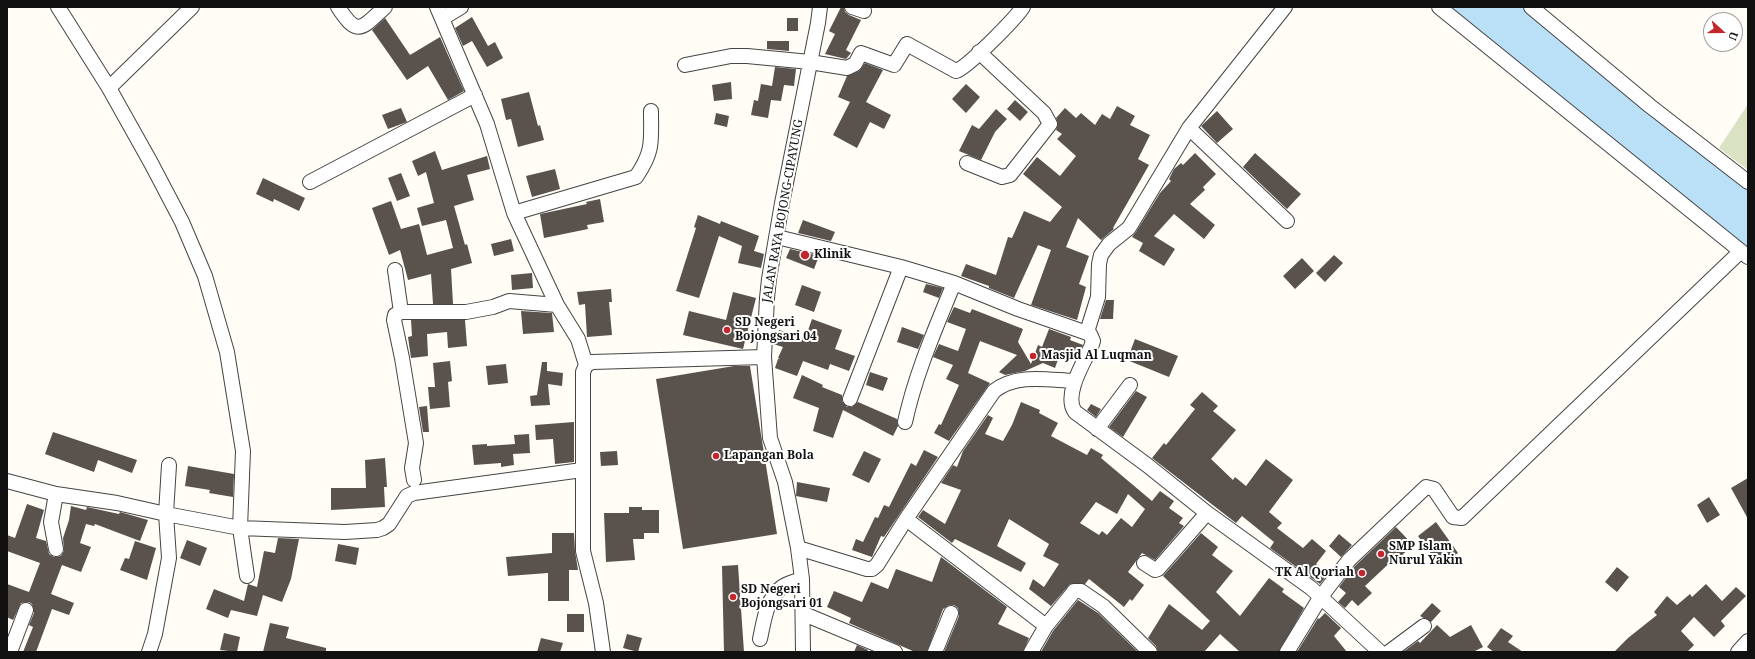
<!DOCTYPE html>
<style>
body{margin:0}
#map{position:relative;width:1755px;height:659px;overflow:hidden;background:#fffdf5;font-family:"Noto Serif",serif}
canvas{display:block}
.frame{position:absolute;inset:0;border:8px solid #111;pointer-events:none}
.north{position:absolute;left:1703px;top:12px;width:40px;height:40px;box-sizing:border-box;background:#fff;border:1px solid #a0a0a0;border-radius:50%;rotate:111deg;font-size:11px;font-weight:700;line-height:16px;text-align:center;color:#111}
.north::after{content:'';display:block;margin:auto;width:14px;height:18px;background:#c4262e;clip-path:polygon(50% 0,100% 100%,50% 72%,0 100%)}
</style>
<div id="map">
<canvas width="1755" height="659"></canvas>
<div class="frame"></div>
<div class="north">U</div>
</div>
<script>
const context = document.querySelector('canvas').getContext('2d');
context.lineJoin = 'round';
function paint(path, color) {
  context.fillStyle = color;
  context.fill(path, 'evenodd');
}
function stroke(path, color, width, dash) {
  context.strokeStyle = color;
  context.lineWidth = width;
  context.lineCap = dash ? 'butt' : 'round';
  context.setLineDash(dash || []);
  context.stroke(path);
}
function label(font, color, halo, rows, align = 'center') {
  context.font = font + ' "Noto Serif",serif';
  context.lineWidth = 4;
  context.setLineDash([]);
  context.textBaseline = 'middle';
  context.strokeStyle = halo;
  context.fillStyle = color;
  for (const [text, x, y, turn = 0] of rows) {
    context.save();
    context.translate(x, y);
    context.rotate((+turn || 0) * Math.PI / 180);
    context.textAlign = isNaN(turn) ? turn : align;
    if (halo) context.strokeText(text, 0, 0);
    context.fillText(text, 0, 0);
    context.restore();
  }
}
paint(new Path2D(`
 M1748 104V170L1719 148Z`), '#d9e3c4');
const water = new Path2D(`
 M1439 7H1529L1748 184V259Z`);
paint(water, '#b9e0f7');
stroke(water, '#3f96cf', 1);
paint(new Path2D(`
 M841 7H844L845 12 849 15 861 20 846 50 851 53 846 59 825 54 835 34 829 31Z
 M472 17 488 46 495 42 503 58 487 67 472 41 463 46 455 28Z
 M385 18 410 55 440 37 464 91 448 100 428 66 407 80 372 30Z
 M787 18H798V31H787Z
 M767 41H789V51L767 49Z
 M865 63 883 70 866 102 891 115 884 129 870 122 857 148 833 135 850 102 838 97 847 76 859 71Z
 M775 67 796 69 794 86 784 85 781 101 771 100 768 118 751 115 754 100 758 101 761 84 772 86Z
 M731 82 732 99 714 101 712 85Z
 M966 84 980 97 966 113 952 99Z
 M529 92 538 126 540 125 544 140 518 147 511 119 506 120 501 99Z
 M1015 100 1028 112 1020 121 1007 109Z
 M1117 106 1135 116 1130 125 1150 135 1138 159 1149 165 1113 228 1114 229 1101 240 1078 218 1066 247 1089 256 1079 284 1086 287 1077 320 1031 305 1051 250 1038 245 1014 298 989 288V286L961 276 966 264 996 275 1008 237 1012 238 1024 211 1050 222 1062 207 1023 174 1037 157 1060 176 1076 156 1057 139 1062 134 1056 130 1058 124 1056 118 1065 108 1076 118 1081 113 1095 125 1102 114 1110 119Z
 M401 108 407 122 388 129 382 115Z
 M996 109 1007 119 995 132 981 160 959 151 972 125 979 129Z
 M1217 111 1233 129 1217 143 1201 126Z
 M716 113 729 116 727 127 714 124Z
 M435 151 442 170 487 156 490 169 467 175 474 200 454 206 465 245 467 244 472 263 451 269 453 304H433L431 274 408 280 400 250 389 255 372 208 391 201 401 229 419 224 427 255 453 248 446 220 422 226 417 208 434 203 426 172 418 176 412 161Z
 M1195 153 1216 174 1203 187 1205 190 1190 204 1215 225 1204 239 1174 214 1154 236 1175 249 1164 266 1139 251 1143 243 1132 237 1136 232 1160 193 1171 181 1169 179 1174 169 1181 163 1183 165Z
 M1255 153 1301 194 1287 209 1243 167Z
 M555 169 560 189 532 197 526 176Z
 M401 173 410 196 397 201 388 178Z
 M263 178 305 198 299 211 274 199 273 202 256 194Z
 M600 199 604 222 587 225 588 229 544 238 540 214 587 204 586 202Z
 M698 215 720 224 721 221 759 236 754 251 764 254 761 268 738 263 742 246 719 236 699 298 676 291 696 228 694 227Z
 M803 220 835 232 831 241 798 233Z
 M511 239 514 251 494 256 491 244Z
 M790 249 819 256 814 269 786 258Z
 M1334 255 1343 263 1325 282 1316 273Z
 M1302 258 1314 271 1295 289 1283 276Z
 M532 273 533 288 512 290 511 275Z
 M926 284 943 288 939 298 923 292Z
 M802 285 821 292 814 312 795 305Z
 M611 289 612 302H609L612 335 587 337 585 304 579 305 577 292Z
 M733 292 756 298 743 349 683 335 689 311 726 320Z
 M1106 300H1114L1113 319H1100Z
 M954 307 970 313 972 309 1023 329 1018 342 1031 364 1038 345 1042 347 1049 329 1071 337 1070 340 1083 345 1076 357 1061 351 1055 368 1043 363 1025 371 1005 375 999 372 1017 355 980 341 968 373 990 383 949 441 934 433 939 424 941 425 959 385 946 379 953 365 933 357 939 344 958 351 966 329 947 322Z
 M521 311 552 313 554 332 523 334Z
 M812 319 842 330 835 349 855 356 849 371 830 364 828 370 803 361 797 376 775 368 778 359H780L778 358 783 347 773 344 779 330 805 339Z
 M411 320H465L467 346 448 348 447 332 427 334 428 356 411 358 408 337 412 336Z
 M902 327 924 335 918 349 897 342Z
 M1135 339 1178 356 1169 377 1127 360Z
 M450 361 452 381 448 382 450 407 430 409 428 387H435L433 363Z
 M542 362H547V371L563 373 562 386 548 384 550 405 531 406 530 396 537 395Z
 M506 364 508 383 488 385 486 366Z
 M734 366H750L777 534 683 549 656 379Z
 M870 372 888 378 883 391 866 385Z
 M802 375 823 385 822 387 842 395V401L847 407H852L858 402 897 419 898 426 893 436 843 410 833 438 813 431 819 408 793 398Z
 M1136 391 1147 397 1123 437 1109 427Z
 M1202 392 1218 406 1213 411 1236 430 1211 459 1233 480 1235 477 1246 486 1266 459 1293 480 1269 512 1282 523 1277 528 1303 548 1312 539 1326 551 1316 564 1328 574 1320 584 1270 548 1274 542 1242 516 1236 523 1152 458 1164 443 1166 445 1195 409 1190 405Z
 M1021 402 1040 410 1039 413 1058 423 1051 436 1087 455 1091 448 1103 455 1101 458 1152 501 1160 491 1174 501 1169 508 1183 518 1179 523 1184 526 1155 560 1142 553 1128 572 1144 585 1132 601 1130 599 1124 607 1089 579 1085 584H1070L1051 606 1029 589 1033 579 1044 587 1059 564 1043 556 1049 544 1009 519 997 546 1026 563 1021 572 955 539 952 543 918 517 923 510 945 524 961 490 941 483 953 465 957 467 963 451 988 415 993 418 985 434 1003 441 1012 425ZM1128 494 1145 509 1132 527 1121 518 1107 535 1102 531 1099 535 1080 523 1096 502 1117 514Z
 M1091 404 1101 409 1096 417 1087 410Z
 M427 406 429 432H423L419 407Z
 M574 422V462L555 464 553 439 536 440 535 425Z
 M53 432 137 460 132 473 98 460 94 472 45 454Z
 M529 434 530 453 513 454 514 465 501 467V463L474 465 472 445 487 444V446L515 444 514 435Z
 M924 450 938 457 884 537 881 536 872 557 852 550 856 539 863 542 875 517 878 518 884 505 889 507 911 463 916 466Z
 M617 451 618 465 601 466 600 452Z
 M864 451 881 459 869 483 852 475Z
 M385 458 387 487H384L385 507 331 510V488H366L365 460Z
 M188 466 234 474 233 497 209 493 210 490 185 486Z
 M1748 478V519L1731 488Z
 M797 482 830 488 827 502 796 496Z
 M1709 497 1720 515 1707 523 1697 505Z
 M27 504 44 510 36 538 46 541 49 554 54 557 61 556 64 551 63 538 69 520 71 506 86 510 87 507 119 514 120 512 148 520 140 541 95 524 94 526 86 524 80 543 91 547 81 572 62 565 51 594 74 603 69 615 52 609 36 652H23L33 627 29 625 34 613 32 604 29 602 21 603 13 620 7 617V584L29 592 40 563 7 551V535L15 538Z
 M629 507H642V510H659V533H644V539H633L635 560 606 562 604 513H629Z
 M1436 522 1458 553 1440 566 1418 536Z
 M1396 527 1413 545 1399 558 1397 556 1365 586 1372 593 1358 606 1352 600 1345 608 1338 602 1346 593 1339 587 1355 566Z
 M552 533H574L575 551 578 570H569V601H548V573L508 576 506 557 552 553Z
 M1201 533 1218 547 1212 555 1233 571 1216 592 1240 616 1269 578 1284 589 1282 592 1304 608 1279 652H1240L1220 634 1204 652H1158L1156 646 1148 638 1169 604 1202 630 1210 621 1163 576Z
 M1339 534 1352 545 1341 557 1329 546Z
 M278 538 299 539 291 579 282 602 263 595 257 616 231 610 228 618 206 609 214 589 244 601 248 584 257 587 264 551 275 553Z
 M187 540 207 548 200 566 180 558Z
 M135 541 156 548 147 580 120 570 125 558 129 559Z
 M338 544 359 548 356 565 335 561Z
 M941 557 1007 607 998 624 1029 638 1023 652H944L959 616 958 608 954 605H949L943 609 927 652H915L849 623 851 618 827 607 834 591 862 602 871 582 888 589 896 569 932 582Z
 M738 565 744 652H724L722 566Z
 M1617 567 1629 577 1617 592 1605 582Z
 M1706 584 1722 601 1736 587 1746 596 1721 621 1725 626 1714 637 1694 617 1681 631 1694 645 1687 652H1614L1628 638 1657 615 1654 612 1667 596 1677 605 1690 594 1692 597Z
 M1078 600 1098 613 1138 652H1041L1053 631Z
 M1432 603 1441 611 1431 622 1420 616Z
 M1325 613 1341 628 1334 636 1347 652H1297L1318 618 1319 619Z
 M567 614H584V632H567Z
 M270 623 289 627 286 638 326 648V652H263Z
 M1437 625 1450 637 1471 625 1483 647 1473 652H1403L1418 641 1420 643Z
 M1501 628 1513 636 1508 642 1523 652H1494L1487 647Z
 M224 633 240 637 237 652 220 650Z
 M627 634 642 638 638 652 623 648Z
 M541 638 563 643 560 652H537Z
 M857 645 868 650 867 652H854Z`), '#5a524d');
const minor = new Path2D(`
 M58 7 109 88 151 163 182 222 205 276 227 352 243 451 240 528 247 576
 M338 7C358 38 362 28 385 7
 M437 7 487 124 514 213 557 305 578 339 586 365
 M852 7 864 11
 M1439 7 1748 257
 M1531 7 1650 106 1748 182
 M443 18 461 7
 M685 65 731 56H747L810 62 847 68 855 64 861 53 894 65 907 44 956 71C968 67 1015 19 1023 7
 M109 88 192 7
 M1189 128 1287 221
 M967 163 1002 177 1010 175 1050 124 1044 113 979 52
 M310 182 475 95
 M514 213 636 177C654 151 651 141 651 111
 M777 237 901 267 954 283 1018 309 1090 334 1093 341 1091 347C1084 362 1063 395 1075 412L1147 465 1207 513 1311 588 1380 652
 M395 270 401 312
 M1087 332 1098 297 1099 264 1101 255 1109 244 1129 228 1189 128 1285 7
 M850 399 901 267
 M905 422C916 372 935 330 954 283
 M1097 429 1130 385
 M414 480 412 468 416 443 402 358 394 320 395 315 401 312H466L493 307 509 301 557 305
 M7 481 56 494 117 503 166 514 240 528 345 532 377 530 383 528 389 524 407 496 414 493 582 470
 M56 494 51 522 56 549
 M906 519 994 391C1017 373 1048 380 1074 381
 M798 548 867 569H872L877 565 906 519 1046 626
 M1144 563 1155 570 1158 569 1207 513
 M804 614 895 652
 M760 639C764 621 766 599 782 587 787 583 796 581 802 579
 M10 652 26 610
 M149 652 155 634 169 558 166 514 169 465
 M603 652 596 603 583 551V372L586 365 592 362 764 357
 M803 652 802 579 798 548 785 482 770 438 764 357 767 298 769 279 782 203 818 23 820 7
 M935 652 951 613
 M1031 652 1046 626 1072 594 1074 591H1081L1103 606 1150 652
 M1287 652 1320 598 1349 560 1426 487 1434 489 1453 517 1462 518 1741 251
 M1389 652 1424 626
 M1738 652 1748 641`);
stroke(minor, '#444', 16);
stroke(minor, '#fff', 14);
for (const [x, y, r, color] of [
 [805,255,5,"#c4262e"],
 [727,330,4,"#c4262e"],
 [1033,356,4,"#c4262e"],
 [716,456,4,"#c4262e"],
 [1381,554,4,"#c4262e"],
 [1362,573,4,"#c4262e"],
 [733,597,4,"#c4262e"]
]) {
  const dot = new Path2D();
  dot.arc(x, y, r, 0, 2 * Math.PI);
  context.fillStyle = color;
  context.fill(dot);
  stroke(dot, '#fff', 1.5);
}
label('12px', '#111', '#fff', [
 ["JALAN RAYA BOJONG-CIPAYUNG",783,211,-80]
]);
label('bold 12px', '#111', '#fff', [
 ["Klinik",814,255],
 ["SD Negeri",735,323],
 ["Bojongsari 04",735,337],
 ["Masjid Al Luqman",1041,356],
 ["Lapangan Bola",724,456],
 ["SMP Islam",1389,547],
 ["Nurul Yakin",1389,561],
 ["TK Al Qoriah",1354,573,"right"],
 ["SD Negeri",741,590],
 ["Bojongsari 01",741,604]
], 'left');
</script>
